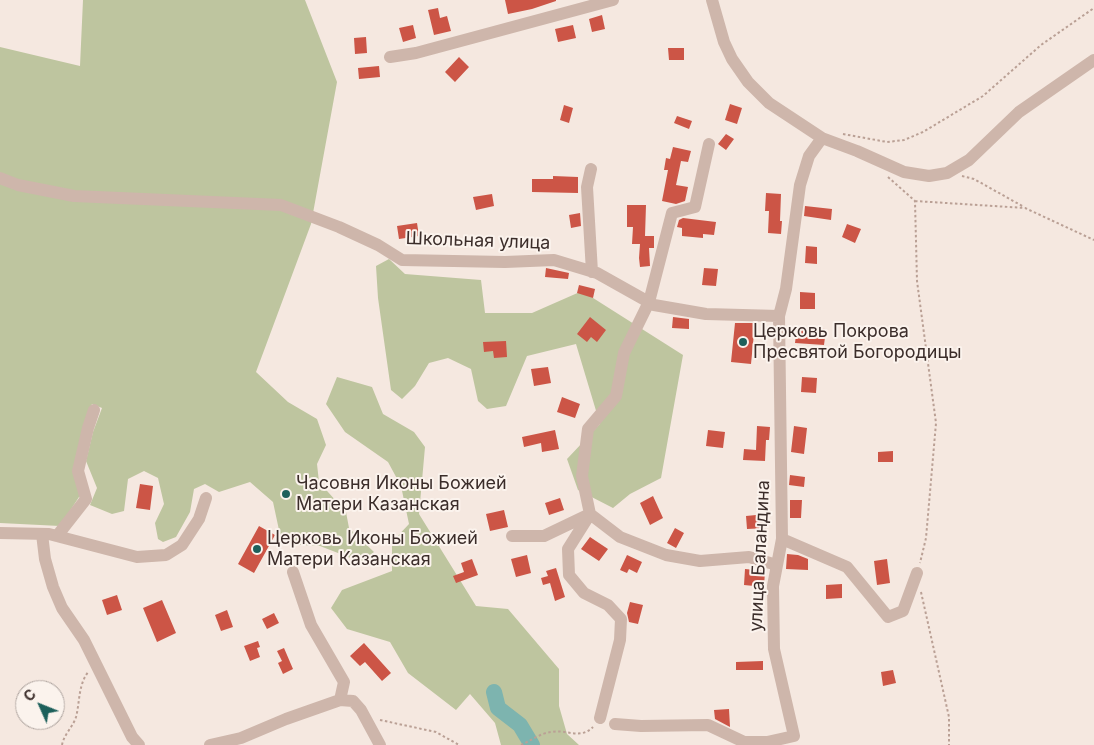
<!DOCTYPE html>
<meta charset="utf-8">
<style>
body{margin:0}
#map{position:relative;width:1094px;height:745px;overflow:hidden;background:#f5e8e0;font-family:Inter,sans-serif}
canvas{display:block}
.north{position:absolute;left:15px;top:680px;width:50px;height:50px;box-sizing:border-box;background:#fbf3ed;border:1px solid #aea49f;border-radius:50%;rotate:314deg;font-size:14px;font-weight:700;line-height:20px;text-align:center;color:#3b2d2a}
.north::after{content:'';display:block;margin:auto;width:18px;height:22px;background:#1d605b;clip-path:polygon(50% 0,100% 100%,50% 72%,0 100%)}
</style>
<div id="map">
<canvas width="1094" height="745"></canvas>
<div class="north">С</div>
</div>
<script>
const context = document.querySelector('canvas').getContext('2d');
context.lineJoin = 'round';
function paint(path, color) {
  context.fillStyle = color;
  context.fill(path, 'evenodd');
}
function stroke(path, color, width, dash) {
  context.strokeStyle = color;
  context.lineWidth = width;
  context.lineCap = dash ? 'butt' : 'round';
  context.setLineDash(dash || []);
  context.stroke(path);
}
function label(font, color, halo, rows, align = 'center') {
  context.font = font + ' Inter,sans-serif';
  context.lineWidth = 4;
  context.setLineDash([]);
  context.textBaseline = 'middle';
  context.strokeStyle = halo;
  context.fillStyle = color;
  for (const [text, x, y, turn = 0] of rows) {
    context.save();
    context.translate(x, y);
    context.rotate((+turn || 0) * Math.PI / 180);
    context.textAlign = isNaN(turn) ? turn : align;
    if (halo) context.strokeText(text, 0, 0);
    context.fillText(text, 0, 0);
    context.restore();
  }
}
paint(new Path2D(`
 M83 0H305L337 82 311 224 256 372 288 402 317 419 326 445 317 464 319 482 346 512 349 528 374 552 361 562 320 546 282 544 273 502 250 482 219 492 205 484 194 489 190 512 176 537 163 542 158 539 155 523 164 504 158 478 144 471 128 479 124 511 112 514 90 505 97 488 86 461 93 432 102 408 92 404 85 420 79 497 60 526 0 523V47L80 66Z
 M389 259 405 274 481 280 485 313H532L582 291 683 355 661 478 630 494 613 508 578 490 567 459 600 424 576 344 527 356 506 406 487 409 478 401 471 369 448 358 429 363 415 386 402 399 391 390 378 298 376 266Z
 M337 377 372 387 383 414 414 432 425 447 419 514 476 606 508 609 559 669V706L567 734 579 745H501L495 723 470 694 456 710 408 673 390 642 347 629 331 608 342 590 392 571V542L409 524 401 486 388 462 345 432 326 404Z`), '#bec59f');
stroke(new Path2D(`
 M494 692 498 708 520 725 532 745`), '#7db4af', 16);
paint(new Path2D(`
 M505 0H556V1L532 9 508 14Z
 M438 8 440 18 447 16 451 31 434 35 428 10Z
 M602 15 605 29 592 32 589 19Z
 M413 25 416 38 403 42 399 28Z
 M573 25 576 38 558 42 555 29Z
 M366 37 367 53 355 54 354 38Z
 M668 48H684V60H669Z
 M459 57 469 67 455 82 445 72Z
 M379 66 380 77 359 79 358 68Z
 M730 104 742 108 737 124 725 120Z
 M564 105 573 108 569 123 560 120Z
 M677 116 692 121 689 129 674 123Z
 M726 134 734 139 726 150 718 144Z
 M673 147 691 151 688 162 681 161 676 185 688 187 685 201 676 204 662 201 668 170H664L666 158 670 159Z
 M553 176 578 177V193L532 192V179H553Z
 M766 193 781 194 780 221H782L781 234 768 233 769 211H765Z
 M492 194 494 206 476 210 473 197Z
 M627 205H646L645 236H654V248H649L650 266 640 267 639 258 640 244H632L633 227H627Z
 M805 206 832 209 831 220 804 216Z
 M580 213 581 226 571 228 569 215Z
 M683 218 716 222 714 235 703 234V238L682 236V228L677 227 679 220Z
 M417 223 419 236 399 239 397 226Z
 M847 224 861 229 855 243 842 237Z
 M806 246 817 247V264L805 263Z
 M546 268 569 273 568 279 545 277Z
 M704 268 718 269 716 286 702 285Z
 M579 285 595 289 593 298 577 293Z
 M800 292 815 293V309H800Z
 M590 317 606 330 597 342 591 337 587 342 577 334Z
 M673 317 689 319V329L672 328Z
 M735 323H755L751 364 731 362Z
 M797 327 826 329 824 345 795 343Z
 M506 341 507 357 494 358 493 351 484 352 483 342Z
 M548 367 551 383 534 386 531 369Z
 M802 377 817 378 816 393 801 392Z
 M562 397 580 404 575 418 557 412Z
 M757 426 770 427 769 440H766L765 461 743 460 744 449 756 450Z
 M794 426 807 428 804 454 791 452Z
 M555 430 559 449 542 452 541 443 524 447 522 437Z
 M708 430 725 432 723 448 706 446Z
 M893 451V462H878V452Z
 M790 475 805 477 804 487 789 485Z
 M140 484 153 486 150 510 136 508Z
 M653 496 663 518 650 525 640 503Z
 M560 498 564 510 549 515 545 503Z
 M790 500H802L801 518H790Z
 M504 510 508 527 490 531 486 514Z
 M766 514 767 528 747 529 746 516Z
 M259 526 275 535 254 573 238 564Z
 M675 528 684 533 676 548 667 543Z
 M590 537 608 549 599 561 581 549Z
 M787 554 798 555 808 559V570L786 569Z
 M527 555 531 573 516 577 511 559Z
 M627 555 642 562 637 573 629 569 627 573 620 570Z
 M472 559 478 575 456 583 453 576 464 572 461 563Z
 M887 559 890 583 877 585 874 561Z
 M556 568 565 597 555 601 550 583 543 585 541 578 548 576 546 571Z
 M745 569 765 571 764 587 744 585Z
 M842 584V598L826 599V585Z
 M117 595 122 610 107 615 102 600Z
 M162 600 176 633 157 642 143 608Z
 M630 602 643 605 638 624 629 622 627 613Z
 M227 610 233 627 221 631 215 615Z
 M274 613 279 623 267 629 262 619Z
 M258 641 260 647 257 648 260 657 250 661 244 646Z
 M364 643 391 673 382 681 365 662 360 666 350 656Z
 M284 648 293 669 283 674 278 663 282 661 277 651Z
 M763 661V670H736V662Z
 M893 670 896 683 883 686 881 672Z
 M729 709 730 727 715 719 714 710Z`), '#cc5546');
stroke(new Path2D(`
 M843 134 887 142 904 140 923 132 983 96 1041 45 1094 8
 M962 176 974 179 1024 207
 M888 177 915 201 917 281 936 423 926 538 920 563
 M915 201 1025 208 1094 240
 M921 592 949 717V745
 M380 720 436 732 459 745
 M62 745C64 734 73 727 76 717 80 702 78 684 89 671
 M521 745C530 741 541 733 551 732 567 729 580 740 593 727`), '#baa095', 2, [2.5, 2.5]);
stroke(new Path2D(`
 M712 0 724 42 732 59 748 82 769 103 822 138 857 151 904 172 929 176 947 173 969 160 1019 112 1094 60
 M390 57 416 53 613 0
 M591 169 587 187 592 272
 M0 178 18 185 74 196 281 205 339 227 378 245 402 260 505 262 554 260 597 273 654 305 706 314 779 316
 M0 533 49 534 137 557 166 555 182 545 199 519 206 498
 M42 534 45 559 53 587 62 608 84 640 132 737 139 745
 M57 536 86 499 78 471 88 428 94 410
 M512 536H544L590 514 620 537 666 555 700 561 749 557 777 565
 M782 539 847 567 888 617 903 611 917 573
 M340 700 353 701 361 710 380 745
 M600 718 620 640 621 619 608 605 584 593 569 575 568 549 590 514 582 476 588 429 616 396 624 353 649 302 672 213 695 207 709 144
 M615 724 641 726 708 725 744 742H767L794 736 774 649 773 586 782 539 779 316 786 289 800 185 809 156 822 138
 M210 745 241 738 286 719 340 700 344 682 311 625 293 572`), '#ceb6ab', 12);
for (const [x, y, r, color] of [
 [743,342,5,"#1d605b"],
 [286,494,5,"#1d605b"],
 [257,549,5,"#1d605b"]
]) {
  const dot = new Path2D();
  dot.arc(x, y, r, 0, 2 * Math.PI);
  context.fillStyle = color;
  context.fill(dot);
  stroke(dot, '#fbf3ed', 2);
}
label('18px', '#3b2d2a', '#fbf3ed', [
 ["Школьная улица",478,241,2],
 ["улица Баландина",760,556,-87]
]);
label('18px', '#3b2d2a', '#fbf3ed', [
 ["Церковь Покрова",753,332],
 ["Пресвятой Богородицы",753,353],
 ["Часовня Иконы Божией",296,484],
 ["Матери Казанская",296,505],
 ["Церковь Иконы Божией",267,539],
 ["Матери Казанская",267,560]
], 'left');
</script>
